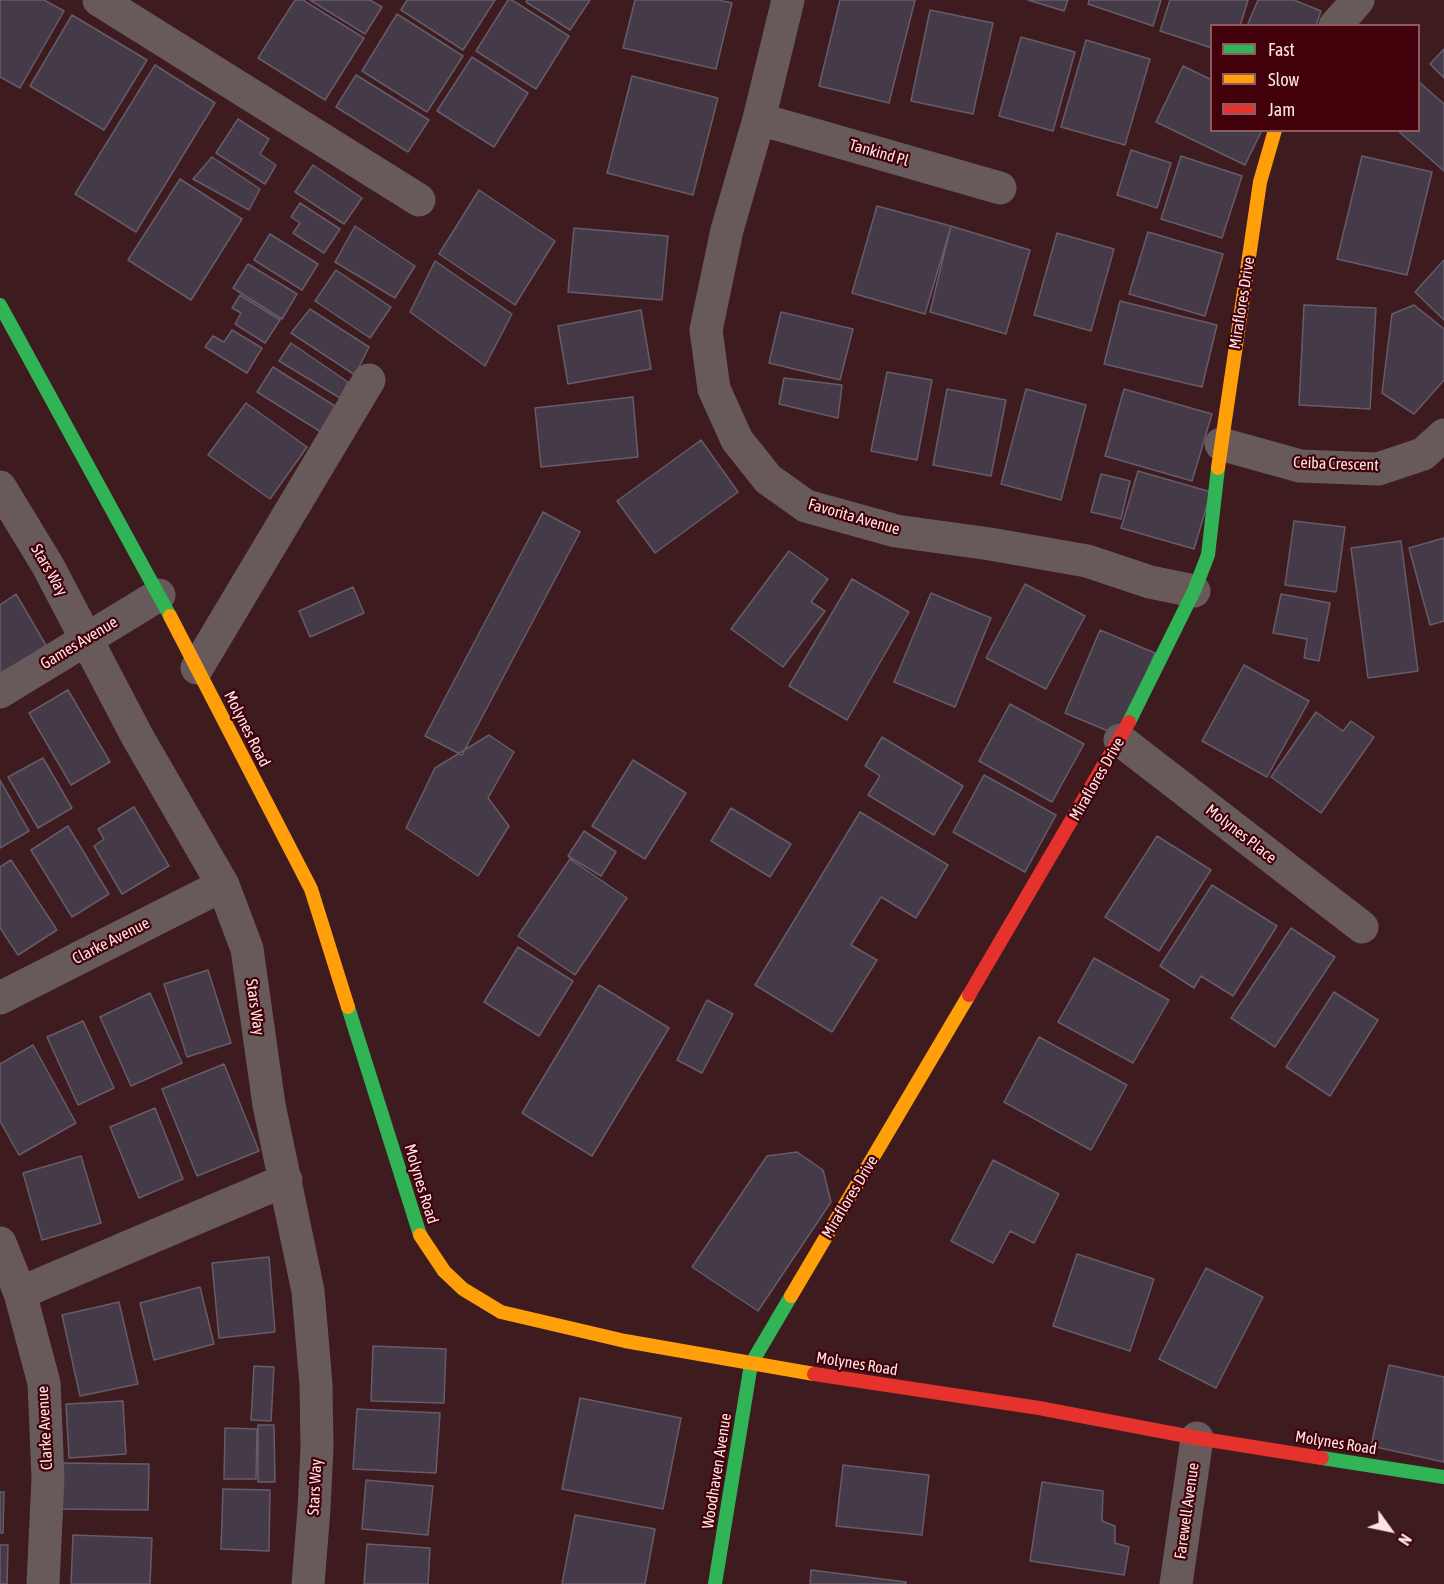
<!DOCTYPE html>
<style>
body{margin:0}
#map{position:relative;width:1444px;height:1584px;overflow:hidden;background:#3e1b1f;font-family:"Asap Condensed",sans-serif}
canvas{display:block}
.legend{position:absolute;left:1210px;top:24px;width:210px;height:108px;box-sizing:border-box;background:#41000a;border:2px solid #8c5b60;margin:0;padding:8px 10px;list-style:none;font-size:18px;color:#fde4e2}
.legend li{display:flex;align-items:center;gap:12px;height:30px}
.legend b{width:30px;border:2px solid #8c5b60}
.north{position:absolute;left:1360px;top:1500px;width:60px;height:60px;-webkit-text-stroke:4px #41000a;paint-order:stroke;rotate:123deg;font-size:16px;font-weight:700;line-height:24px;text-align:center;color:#fde4e2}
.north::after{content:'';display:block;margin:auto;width:21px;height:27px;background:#fde4e2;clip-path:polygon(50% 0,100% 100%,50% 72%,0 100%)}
</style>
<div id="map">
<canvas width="1444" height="1584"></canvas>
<ul class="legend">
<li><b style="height:8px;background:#30b455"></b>Fast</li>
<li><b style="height:8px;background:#ff9f0a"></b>Slow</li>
<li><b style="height:8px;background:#e5322d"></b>Jam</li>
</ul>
<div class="north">N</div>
</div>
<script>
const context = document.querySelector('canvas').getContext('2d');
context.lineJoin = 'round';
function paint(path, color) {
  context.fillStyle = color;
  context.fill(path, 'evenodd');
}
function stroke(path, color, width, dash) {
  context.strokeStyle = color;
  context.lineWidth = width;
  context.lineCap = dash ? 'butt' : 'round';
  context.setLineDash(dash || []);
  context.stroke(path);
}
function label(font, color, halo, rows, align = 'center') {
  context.font = font + ' "Asap Condensed",sans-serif';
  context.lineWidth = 4.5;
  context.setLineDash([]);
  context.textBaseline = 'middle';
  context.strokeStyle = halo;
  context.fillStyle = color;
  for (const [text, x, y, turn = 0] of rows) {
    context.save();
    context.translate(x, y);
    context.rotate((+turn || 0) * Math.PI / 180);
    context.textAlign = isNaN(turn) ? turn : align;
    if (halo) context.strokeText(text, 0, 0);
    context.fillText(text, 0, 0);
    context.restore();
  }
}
const building = new Path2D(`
 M0 0H44L64 11 20 88 0 77Z
 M295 0H303L364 38 325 100 258 58Z
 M310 0H370L382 7 365 34Z
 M407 0H495L463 50 401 10Z
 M508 0H512L569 36 536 89 476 51Z
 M527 0H590L570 30 526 2Z
 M635 0H718L732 3 716 69 623 48Z
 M840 0H915L889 103 819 86Z
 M1028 0H1068L1064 11Z
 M1089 0H1161L1153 26 1088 4Z
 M1170 0H1248L1240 26H1212V48L1160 31Z
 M1258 0H1294L1321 11 1316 26H1247Z
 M930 10 993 23 973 114 911 101Z
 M397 14 463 56 427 112 362 71Z
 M72 15 147 60 104 130 30 86Z
 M1021 37 1075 52 1053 131 999 116Z
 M1086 40 1150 59 1125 145 1061 127Z
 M1444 49V78L1430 64Z
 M472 57 528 93 494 147 437 111Z
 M155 65 215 103 136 232 75 194Z
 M1183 66 1212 80V130H1262L1245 165 1156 122Z
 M356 75 429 120 408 152 336 107Z
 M632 76 718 98 693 195 607 173Z
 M1418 81 1444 104V171L1397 130H1418Z
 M238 119 269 139 260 154 276 165 265 184 216 153Z
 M1131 150 1171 163 1157 208 1117 195Z
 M1181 156 1242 176 1222 238 1161 219Z
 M1362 156 1432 172 1407 275 1337 259Z
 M212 157 260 189 249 210 193 179Z
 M313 165 362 198 344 224 295 192Z
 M180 179 242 219 191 300 128 260Z
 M479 190 555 241 515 305 439 254Z
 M300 203 340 229 324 253 293 233 300 223 291 217Z
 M877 206 951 226 925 314 852 293Z
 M355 226 415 266 395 298 335 262Z
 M951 226 1030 250 1006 334 930 312Z
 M574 228 668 236 662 300 568 292Z
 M1148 232 1223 254 1205 316 1129 294Z
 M1057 233 1114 249 1091 331 1034 315Z
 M270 234 318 264 302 290 254 260Z
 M1444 260V320L1415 292Z
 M435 261 512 314 485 366 410 312Z
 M248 264 297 294 282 319 233 288Z
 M336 270 391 307 370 338 315 301Z
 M240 295 280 320 265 343 235 324 241 313 232 308Z
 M1120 301 1217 325 1202 387 1104 364Z
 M1304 305 1376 308 1370 409 1299 405Z
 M1414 305 1444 329V380L1414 414 1382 393 1392 314Z
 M310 309 369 347 355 375 291 333Z
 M641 310 651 369 568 384 558 326Z
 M781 312 853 329 840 380 769 363Z
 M232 330 262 348 247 373 205 347 213 336 224 342Z
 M291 343 348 382 340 398 279 361Z
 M273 367 335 406 321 432 257 392Z
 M887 372 932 380 917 460 871 451Z
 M784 378 842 385 838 418 779 404Z
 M947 389 1006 400 991 476 933 465Z
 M1026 389 1086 405 1061 500 1001 484Z
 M1124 389 1212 414 1192 481 1105 456Z
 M633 397 638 457 541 467 535 408Z
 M246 403 307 447 270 499 208 455Z
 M701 440 738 492 655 553 617 501Z
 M1138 471 1211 492 1194 549 1121 528Z
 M1101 474 1130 481 1121 519 1091 512Z
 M543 512 580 532 462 755 425 736Z
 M1294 521 1345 527 1336 592 1285 585Z
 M1444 538V621L1430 625 1409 548Z
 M1401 541 1418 671 1368 678 1351 548Z
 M789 551 828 579 811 602 825 611 783 667 731 629Z
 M852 579 909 612 847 720 789 686Z
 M1025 584 1085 616 1046 689 986 658Z
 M353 587 364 613 310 637 299 611Z
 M931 593 991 618 955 707 894 682Z
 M16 594 47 647 0 673V605Z
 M1281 594 1330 603 1319 661 1304 658 1307 639 1273 633Z
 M1100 630 1155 653 1120 736 1065 713Z
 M1244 665 1309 701 1267 777 1202 741Z
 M68 690 110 762 71 785 29 713Z
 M1010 704 1084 744 1052 802 979 761Z
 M1316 712 1343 731 1351 721 1374 737 1321 813 1271 777Z
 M489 735 514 752 488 798 509 826 478 876 406 828 435 768Z
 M882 737 963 786 934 835 868 795 880 776 865 766Z
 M43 758 72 808 38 828 8 777Z
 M633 760 686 793 645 859 592 826Z
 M984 775 1056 815 1025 872 953 832Z
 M0 780 29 831 0 848Z
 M134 807 169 866 122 894 94 846 104 839 98 829Z
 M731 808 791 844 770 877 711 841Z
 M860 812 948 865 916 918 881 897 851 945 877 960 832 1032 755 985Z
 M68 826 109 894 72 917 31 850Z
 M584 831 616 852 601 876 568 856Z
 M1157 836 1211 870 1159 951 1105 917Z
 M570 859 627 898 575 975 518 936Z
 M11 860 57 930 18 955 0 928V867Z
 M1212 885 1277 926 1233 996 1201 976 1194 988 1160 966Z
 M1291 928 1335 957 1275 1047 1231 1018Z
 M518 947 573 981 539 1036 484 1002Z
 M1094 958 1169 1000 1133 1063 1058 1022Z
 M208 970 231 1043 187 1057 164 984Z
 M599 985 669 1028 592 1156 522 1113Z
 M1334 992 1378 1020 1330 1096 1286 1067Z
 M150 993 182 1063 131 1086 100 1017Z
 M707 1000 733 1014 702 1073 677 1060Z
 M83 1021 114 1088 78 1105 47 1037Z
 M1039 1037 1127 1085 1091 1150 1004 1102Z
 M33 1045 76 1123 19 1155 0 1121V1064Z
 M224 1064 259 1151 197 1176 162 1089Z
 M155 1108 183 1179 139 1198 110 1127Z
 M797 1152 823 1170 831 1202 758 1311 692 1267 767 1156Z
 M81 1156 101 1223 42 1240 23 1173Z
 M993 1160 1059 1194 1034 1243 1010 1231 993 1263 951 1241Z
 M1077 1254 1154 1279 1130 1351 1053 1326Z
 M269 1257 275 1332 219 1338 212 1263Z
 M1206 1268 1263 1297 1216 1388 1159 1359Z
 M200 1287 214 1344 154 1360 140 1303Z
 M119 1302 138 1384 80 1396 62 1315Z
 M373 1346 446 1349 444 1403 371 1401Z
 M1389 1365 1444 1377V1462L1371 1446Z
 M254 1366 274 1367 271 1421 251 1420Z
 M580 1398 681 1418 663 1509 562 1489Z
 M123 1401 126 1454 69 1458 66 1404Z
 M357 1409 440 1413 436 1473 353 1469Z
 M258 1425H274L275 1482H258Z
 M225 1428 257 1429 256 1479H224Z
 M61 1463 149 1464 148 1510 60 1509Z
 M843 1465 929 1475 922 1535 836 1526Z
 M366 1480 433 1486 428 1535 362 1529Z
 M1042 1482 1103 1491 1102 1521 1115 1526V1543L1129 1547 1124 1575 1030 1561Z
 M223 1489 270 1490 269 1551 221 1549Z
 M0 1492H4L3 1533H0Z
 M575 1515 655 1529 645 1584H562Z
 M73 1535 152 1538 150 1584H71Z
 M367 1544 430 1548 428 1584H364Z
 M0 1545H8L7 1584H0Z
 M811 1570 906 1582V1584H810Z`);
paint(building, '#453b48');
stroke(building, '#665c69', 1.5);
stroke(new Path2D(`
 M99 0 419 200
 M788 0 759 119 727 230 706 330 714 389 737 440 768 479 806 506 896 531 990 544 1087 561 1150 582 1194 591
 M1335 26 1358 0
 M759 119 1000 188
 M1221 444 1300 466 1378 469 1423 454 1444 435
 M0 487 48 566 137 736 223 885 247 949 269 1105 308 1291 316 1385 317 1447 314 1509 308 1584
 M197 668 369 380
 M0 692 159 595
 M1120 740 1362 927
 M0 998 223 885
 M0 1243 20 1293 44 1383 48 1478 43 1584
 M20 1293 286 1180
 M1176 1584 1197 1438`), '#685a5a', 33);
stroke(new Path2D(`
 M0 305 170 616
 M1129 722 1194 591 1208 555 1218 468
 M348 1007 420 1235
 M1322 1458 1444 1477
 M715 1584 751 1364 791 1296`), '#30b455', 14);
stroke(new Path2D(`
 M1218 468 1260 182 1275 130
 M170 616 311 889 348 1007
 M420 1235 444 1271 463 1289 501 1312 625 1341 814 1374
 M791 1296 969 995`), '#ff9f0a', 14);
stroke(new Path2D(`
 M969 995 1129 722
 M814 1374 1039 1408 1197 1438 1322 1458`), '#e5322d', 14);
label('16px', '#fde4e2', '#41000a', [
 ["Tankind Pl",879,153,16],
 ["Miraflores Drive",1242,303,-81],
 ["Ceiba Crescent",1336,464,2],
 ["Favorita Avenue",854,517,16],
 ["Stars Way",49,570,60],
 ["Games Avenue",79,643,-31],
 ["Molynes Road",247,729,63],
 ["Miraflores Drive",1097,779,-60],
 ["Molynes Place",1241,834,38],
 ["Clarke Avenue",111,941,-27],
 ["Stars Way",255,1007,82],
 ["Molynes Road",421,1184,73],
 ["Miraflores Drive",850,1197,-59],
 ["Molynes Road",857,1364,9],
 ["Clarke Avenue",45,1428,-93],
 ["Molynes Road",1336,1443,9],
 ["Woodhaven Avenue",717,1471,-81],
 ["Stars Way",315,1487,-87],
 ["Farewell Avenue",1187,1511,-82]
]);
</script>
